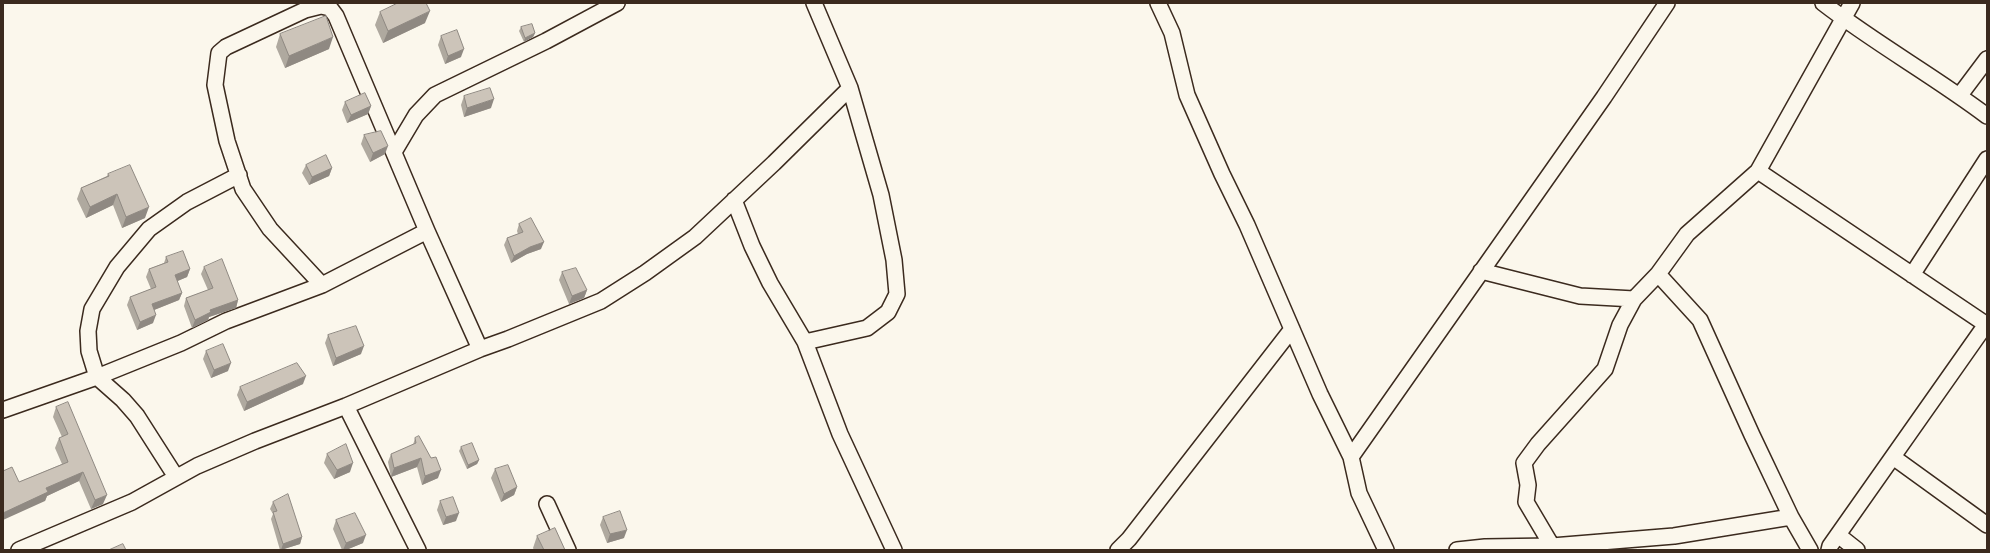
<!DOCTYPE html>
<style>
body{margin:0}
#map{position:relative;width:1990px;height:553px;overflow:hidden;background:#fbf7ec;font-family:"Gochi Hand",sans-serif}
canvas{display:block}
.frame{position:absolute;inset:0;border:4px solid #3b2a1e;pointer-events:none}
</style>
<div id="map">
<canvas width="1990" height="553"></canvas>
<div class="frame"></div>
</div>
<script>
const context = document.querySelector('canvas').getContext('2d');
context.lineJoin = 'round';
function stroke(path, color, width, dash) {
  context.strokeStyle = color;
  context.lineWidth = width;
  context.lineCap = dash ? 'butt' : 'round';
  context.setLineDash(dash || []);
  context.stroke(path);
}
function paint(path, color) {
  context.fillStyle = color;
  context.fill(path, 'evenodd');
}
const minor = new Path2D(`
 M1158 3 1172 33 1187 95 1222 174 1247 225 1320 394 1351 457 1359 493 1386 550
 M1823 3C1876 44 1934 76 1987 116
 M1960 95 1987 59
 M394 152 416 115 435 95 546 41 617 3
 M1758 171 1987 325
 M734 200 752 246 770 283 805 342 840 434 894 550
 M1481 271 1580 296 1634 299 1658 274 1687 234 1758 171 1852 3
 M1658 274 1700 320 1752 435 1791 517
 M1912 275 1987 159
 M322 285 270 229 243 189 227 141 215 85 219 53 226 47 305 10 321 6 330 8 336 16 427 231 480 349
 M805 342 867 328 888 312 897 294 894 260 881 195 850 88 814 3
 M346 406 418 550
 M3 410 97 377 181 343 226 321 322 285 427 231
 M1351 457 1604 97 1667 3
 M1893 457 1987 525
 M176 477 137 416 123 400 97 377 89 351 88 331 92 309 117 267 149 229 187 202 239 175
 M547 504 568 550
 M1838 535 1857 550
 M1552 546 1526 502 1528 485 1524 463 1538 444 1605 369 1620 325 1634 299
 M19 550 132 502 197 466 255 441 346 406 480 349 508 339 601 301 645 273 695 237 774 163 850 88
 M1118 550 1129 539 1292 329
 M1457 550 1485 547
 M1478 550 1485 547 1552 546 1674 536 1791 517 1810 550
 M1829 550 1830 546 1987 323`);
stroke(minor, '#3b2a1e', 18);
stroke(minor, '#fbf7ec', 15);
paint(new Path2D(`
 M380 12 425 23 383 43 375 25Z
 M521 27 535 33 533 37 524 42 519 31Z
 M280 34 329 49 285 68 276 47Z
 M441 36 461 57 445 64 438 45Z
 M464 96 491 108 464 117 461 105Z
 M345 102 371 106 368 114 347 123 342 110Z
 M364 135 385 154 370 162 361 144Z
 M306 165 332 168 329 176 309 185 302 173Z
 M108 174 145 218 122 228 113 205 86 218 77 199 81 188 107 176Z
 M519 224 541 249 527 254 511 263 504 245 507 238 518 234 517 231Z
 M166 257 190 269 187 277 177 281 182 293 179 300 154 310 153 323 137 330 127 305 130 297 151 289 146 277 149 269 164 263Z
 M204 267 238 300 236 308 209 317 208 320 192 328 184 306 186 298 208 290 201 274Z
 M562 272 587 290 584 298 569 304 559 280Z
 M328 335 361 354 333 366 325 343Z
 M206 351 228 371 211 378 203 359Z
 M303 384 244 411 237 395 240 387Z
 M56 407 103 504 91 509 79 481 47 496 45 501 19 482 62 464 55 448 59 438 62 437 53 417Z
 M415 438 438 478 422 485 417 467 391 477 388 462 391 454 413 445Z
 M461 447 479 460 477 464 467 469 459 451Z
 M327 454 350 472 334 479 324 463Z
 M495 469 517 487 514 495 501 502 491 478Z
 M440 501 456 521 443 525 437 510Z
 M273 502 302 537 300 544 280 550 271 519 273 514 270 509Z
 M603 517 624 538 607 543 600 525Z
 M336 520 363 543 346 550H342L333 529Z
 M537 536 565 550H534L533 548Z`), '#afa99f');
paint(new Path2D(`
 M430 11 425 23 383 43 388 31Z
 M535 33 533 37 524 42 525 38Z
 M333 37 329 49 285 68 289 56Z
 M464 49 461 57 445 64 448 56Z
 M494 99 491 108 464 117 467 108Z
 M371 106 368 114 347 123 351 115Z
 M388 146 385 154 370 162 373 153Z
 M332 168 329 176 309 185 312 177Z
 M117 194 113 205 86 218 90 207Z
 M149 207 145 218 122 228 126 217Z
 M544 242 541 249 527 254 511 263 514 256 530 247Z
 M190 269 187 277 173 283 175 275Z
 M587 290 584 298 569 304 572 296Z
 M182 293 179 300 149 312 152 304Z
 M238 300 236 308 209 317 208 320 192 328 195 320 210 310Z
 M156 315 153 323 137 330 140 322Z
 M364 346 361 354 333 366 336 358Z
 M231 363 228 371 211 378 214 370Z
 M306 376 303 384 244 411 247 402Z
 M421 458 417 467 391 477 394 468Z
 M479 460 477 464 467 469 468 465Z
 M353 463 350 472 334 479 337 470Z
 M441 470 438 478 422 485 425 476Z
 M83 472 79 481 47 496 45 501 3 520V513L46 488Z
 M517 487 514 495 501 502 504 494Z
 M107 495 103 504 91 509 95 500Z
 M459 513 456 521 443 525 446 517Z
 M627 530 624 538 607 543 610 534Z
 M366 535 363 543 346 550H343L346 543Z
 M302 537 300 544 281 550 283 544Z`), '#8f8982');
const building = new Path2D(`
 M398 3H426L430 11 388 31 380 12Z
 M326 16 333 37 289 56 280 34Z
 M532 24 535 33 525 38 521 27Z
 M457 30 464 49 448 56 441 36Z
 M490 88 494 99 467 108 464 96Z
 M365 93 371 106 351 115 345 102Z
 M381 131 388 146 373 153 364 135Z
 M326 155 332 168 312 177 306 165Z
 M130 165 149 207 126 217 117 194 90 207 81 188 109 176 108 174Z
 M531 218 544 242 530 247 514 256 507 238 523 232 519 224Z
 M183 251 190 269 175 275 182 293 152 304 156 315 140 322 130 297 156 287 149 269 168 262 166 257Z
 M222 259 238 300 210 310 211 312 195 320 186 298 213 288 204 267Z
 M576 268 587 290 572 296 562 272Z
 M356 326 364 346 336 358 328 335Z
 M223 344 231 363 214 370 206 351Z
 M297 363 306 376 247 402 240 387Z
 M68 402 107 495 95 500 83 472 46 488 48 492 3 513V471L12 467 19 482 68 462 59 438 68 434 56 407Z
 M419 436 431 458 436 457 441 470 425 476 421 458 394 468 391 454 416 443 415 438Z
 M472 443 479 460 468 465 461 447Z
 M346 444 353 463 337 470 327 454Z
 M508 465 517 487 504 494 495 469Z
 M288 494 302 537 283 544 273 512 277 511 273 502Z
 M453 497 459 513 446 517 440 501Z
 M620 511 627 530 610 534 603 517Z
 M355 513 366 535 346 543 336 520Z
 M555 528 565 550H544L537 536Z
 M123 544 126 550H109Z`);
paint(building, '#ccc4b9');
stroke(building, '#8f8982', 1);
</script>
